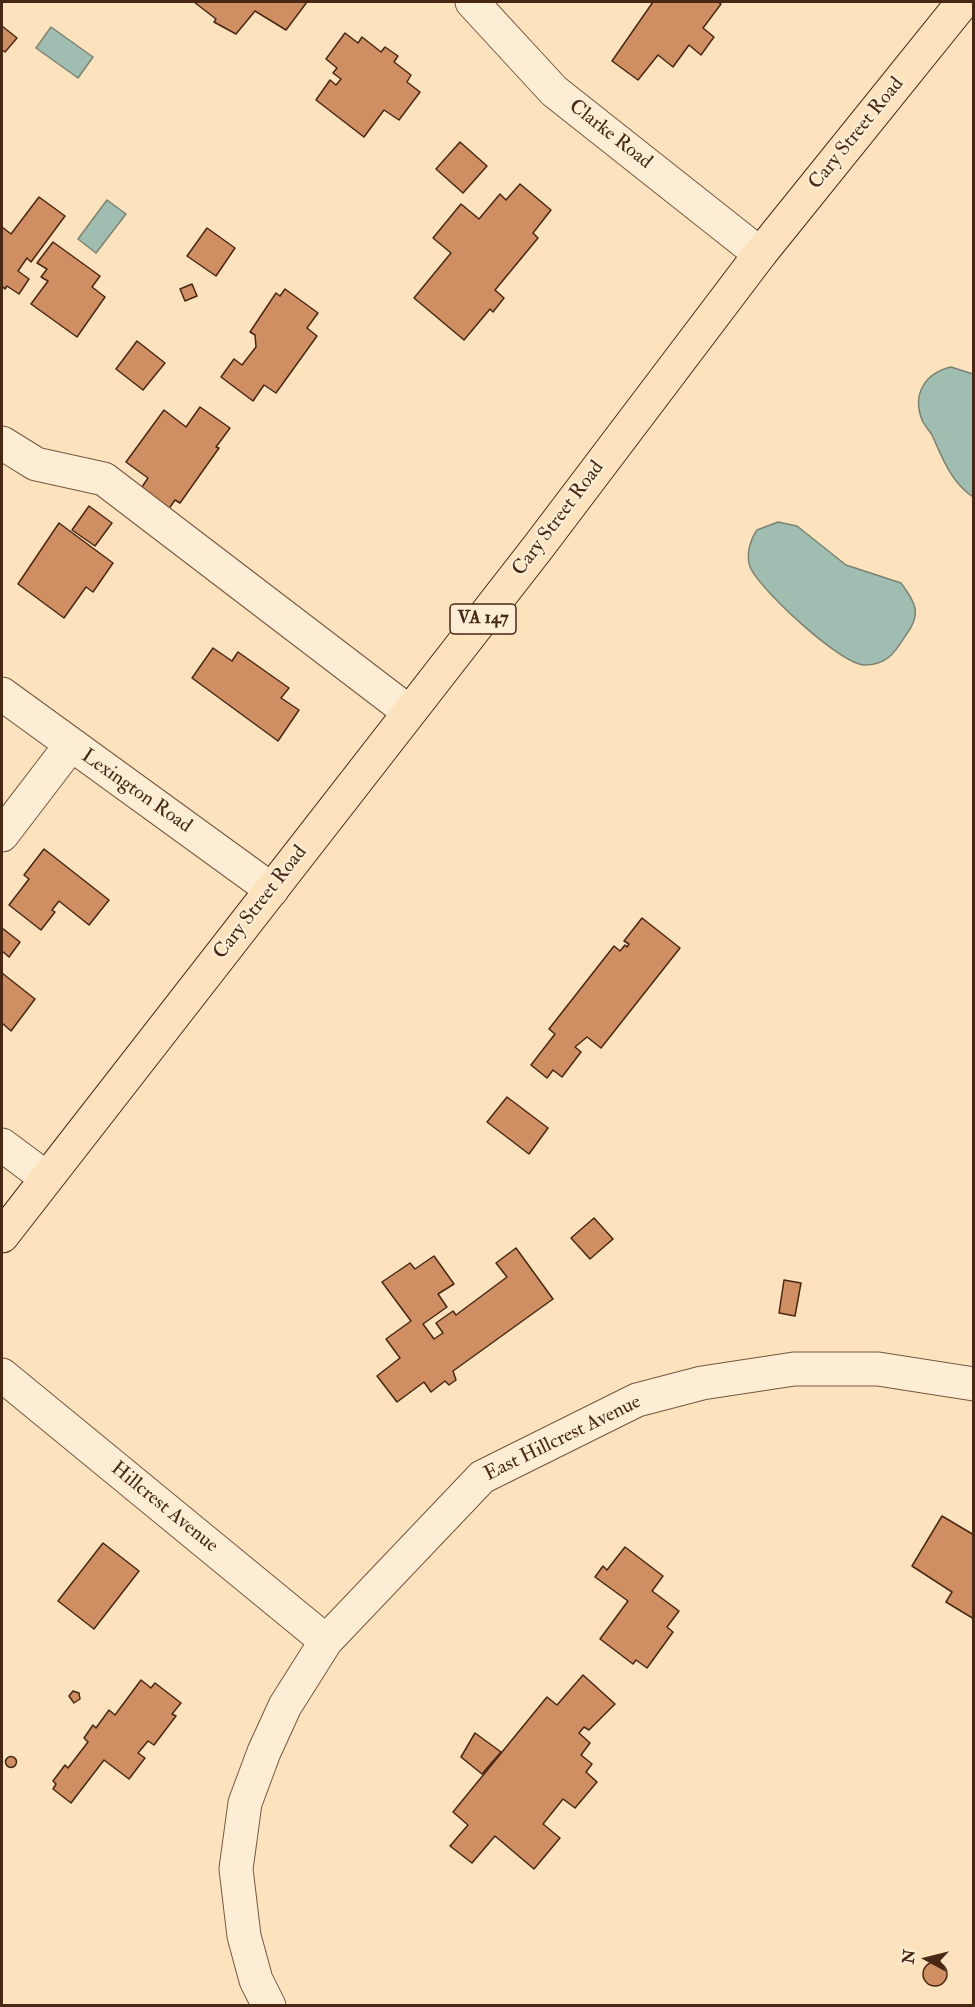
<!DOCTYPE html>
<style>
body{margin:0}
#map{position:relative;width:975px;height:2007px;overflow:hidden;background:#fce3bd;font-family:"IM FELL Double Pica",serif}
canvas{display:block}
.frame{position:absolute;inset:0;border:3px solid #482714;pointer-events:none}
.north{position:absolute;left:897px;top:1929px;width:60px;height:60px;-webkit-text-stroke:4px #fdedd4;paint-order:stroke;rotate:277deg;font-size:16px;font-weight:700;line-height:24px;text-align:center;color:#482714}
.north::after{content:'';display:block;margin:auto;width:21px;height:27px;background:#482714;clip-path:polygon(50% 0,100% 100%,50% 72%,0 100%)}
</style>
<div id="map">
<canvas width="975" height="2007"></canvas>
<div class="frame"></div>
<div class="north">N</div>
</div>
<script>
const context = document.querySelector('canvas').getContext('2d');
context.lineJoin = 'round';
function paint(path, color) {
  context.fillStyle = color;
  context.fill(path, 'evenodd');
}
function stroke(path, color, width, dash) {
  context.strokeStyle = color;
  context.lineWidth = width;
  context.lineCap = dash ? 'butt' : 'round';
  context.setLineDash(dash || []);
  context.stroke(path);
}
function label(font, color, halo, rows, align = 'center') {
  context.font = font + ' "IM FELL Double Pica",serif';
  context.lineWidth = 4.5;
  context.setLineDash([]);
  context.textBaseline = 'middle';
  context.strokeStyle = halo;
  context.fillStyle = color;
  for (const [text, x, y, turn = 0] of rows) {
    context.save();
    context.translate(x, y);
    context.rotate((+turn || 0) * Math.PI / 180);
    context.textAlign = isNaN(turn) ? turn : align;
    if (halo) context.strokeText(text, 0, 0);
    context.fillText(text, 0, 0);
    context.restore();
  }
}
const water = new Path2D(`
 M51 27 93 57 78 78 36 48Z
 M107 200 126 214 96 253 78 239Z
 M951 367 973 374V497C951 482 943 459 932 435 929 430 924 425 922 420 912 394 925 373 951 367Z
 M778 522 797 526 846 565 901 583C916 603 922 614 906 635 895 652 888 665 864 665 840 664 762 591 751 569 745 557 750 540 757 530Z`);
paint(water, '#9fbeb1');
stroke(water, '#7c8272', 1.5);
const building = new Path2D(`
 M194 2H307L286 30 255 11 236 34 214 22 216 19Z
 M653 2H718L721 4 703 28 714 37 701 55 689 45 673 67 658 55 638 80 612 61Z
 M2 26 17 38 5 52 2 50Z
 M345 33 358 43 362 37 381 52 385 47 398 56 394 62 411 75 407 82 420 92 399 120 384 110 364 137 316 100 330 80 336 85 341 79 333 73 337 68 326 59Z
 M460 142 487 166 463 193 436 169Z
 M520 184 551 210 533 233 538 238 495 290 504 298 493 312 490 309 464 340 414 298 451 253 433 238 461 204 479 219 500 194 506 200Z
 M39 197 65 216 31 262 27 258 18 271 29 279 19 294 7 286 5 289 2 286V227L11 234Z
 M207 228 235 248 216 276 187 256Z
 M53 242 100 276 92 287 105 297 77 337 31 304 48 281 41 277 47 269 37 263Z
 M192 284 197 296 185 301 180 289Z
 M285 289 318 313 307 328 317 336 276 393 264 385 253 401 221 377 234 359 242 365 256 347 255 335 250 332 276 293 280 296Z
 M137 341 165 363 143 390 116 369Z
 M200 407 230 428 216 447 219 448 180 503 175 500 166 513 138 493 148 478 126 462 164 410 186 427Z
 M89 506 112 523 95 546 72 530Z
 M59 523 113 563 93 592 86 587 64 618 18 584Z
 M213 648 232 661 238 652 289 688 281 698 299 710 278 741 192 678Z
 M44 849 109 900 89 925 59 901 52 910 55 912 41 930 9 905 29 879 24 875Z
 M642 918 680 948 601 1048 587 1037 575 1047 581 1052 562 1077 553 1070 547 1078 531 1065 555 1034 549 1029 614 946 620 951 625 945 627 947 629 944 624 941Z
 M2 928 20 942 9 957 2 951Z
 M2 973 35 999 11 1031 2 1023Z
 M507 1097 548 1128 529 1154 487 1122Z
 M594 1218 613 1239 590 1259 571 1238Z
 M516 1248 553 1299 453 1371 456 1380 449 1385 445 1381 431 1392 424 1382 397 1402 377 1376 400 1358 386 1339 411 1321 382 1282 410 1263 415 1269 434 1256 454 1284 438 1294 447 1307 423 1324 434 1339 443 1333 436 1323 453 1311 456 1315 507 1277 496 1263Z
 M784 1280 801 1283 795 1316 779 1313Z
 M942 1516 974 1535V1619L946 1602 952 1592 912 1566Z
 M103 1543 139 1571 94 1629 58 1601Z
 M625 1547 663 1576 652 1591 679 1611 667 1627 673 1632 647 1668 636 1660 633 1664 600 1639 628 1601 595 1577 603 1566 607 1570Z
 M583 1675 615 1704 589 1730 584 1727 579 1733 590 1743 581 1755 592 1764 586 1772 597 1782 575 1808 563 1799 543 1824 560 1838 534 1869 495 1836 472 1863 450 1846 468 1825 453 1812 547 1697 557 1705Z
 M141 1680 151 1688 155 1683 181 1703 172 1714 176 1716 154 1745 148 1741 138 1753 145 1758 129 1779 104 1760 71 1803 53 1789 56 1784 53 1781 65 1765 68 1768 88 1742 84 1738 93 1725 96 1728 109 1710 115 1715Z
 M73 1691 79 1693 80 1699 74 1703 69 1696Z
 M475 1733 501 1752 482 1774 461 1757Z
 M5.5 1762a5.5 5.5 0 1 1 11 0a5.5 5.5 0 1 1-11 0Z
 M923 1974a12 12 0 1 1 24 0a12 12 0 1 1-24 0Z`);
paint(building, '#d08f63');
stroke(building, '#482714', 1.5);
const minor = new Path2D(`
 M472 2 554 91 760 254
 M2 443 36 464 104 479 409 712
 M2 694 272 890
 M2 835 70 746
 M2 1145 45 1177
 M2 1375 326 1641
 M269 2006 256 1980 244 1936 236 1869 245 1803 264 1752 285 1706 326 1641 482 1477 637 1400 702 1383 794 1369H878L974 1384`);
const major = new Path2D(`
 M2 1236 539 546 760 254 963 2`);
stroke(minor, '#75563e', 35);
stroke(major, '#482714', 35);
stroke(minor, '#fdedd4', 33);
stroke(major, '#fce3bd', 33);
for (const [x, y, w] of [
 [483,619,66]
]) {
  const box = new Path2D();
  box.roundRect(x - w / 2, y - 15, w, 30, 4.5);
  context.fillStyle = '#fdedd4';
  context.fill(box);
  stroke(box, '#482714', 1.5);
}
label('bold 18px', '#482714', null, [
 ["VA 147",483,619]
]);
label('20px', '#482714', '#fdedd4', [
 ["Cary Street Road",857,134,-51],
 ["Clarke Road",610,135,38],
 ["Cary Street Road",559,519,-53],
 ["Lexington Road",136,792,35],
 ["Cary Street Road",261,903,-52],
 ["East Hillcrest Avenue",563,1439,-26],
 ["Hillcrest Avenue",164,1508,39]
]);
</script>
